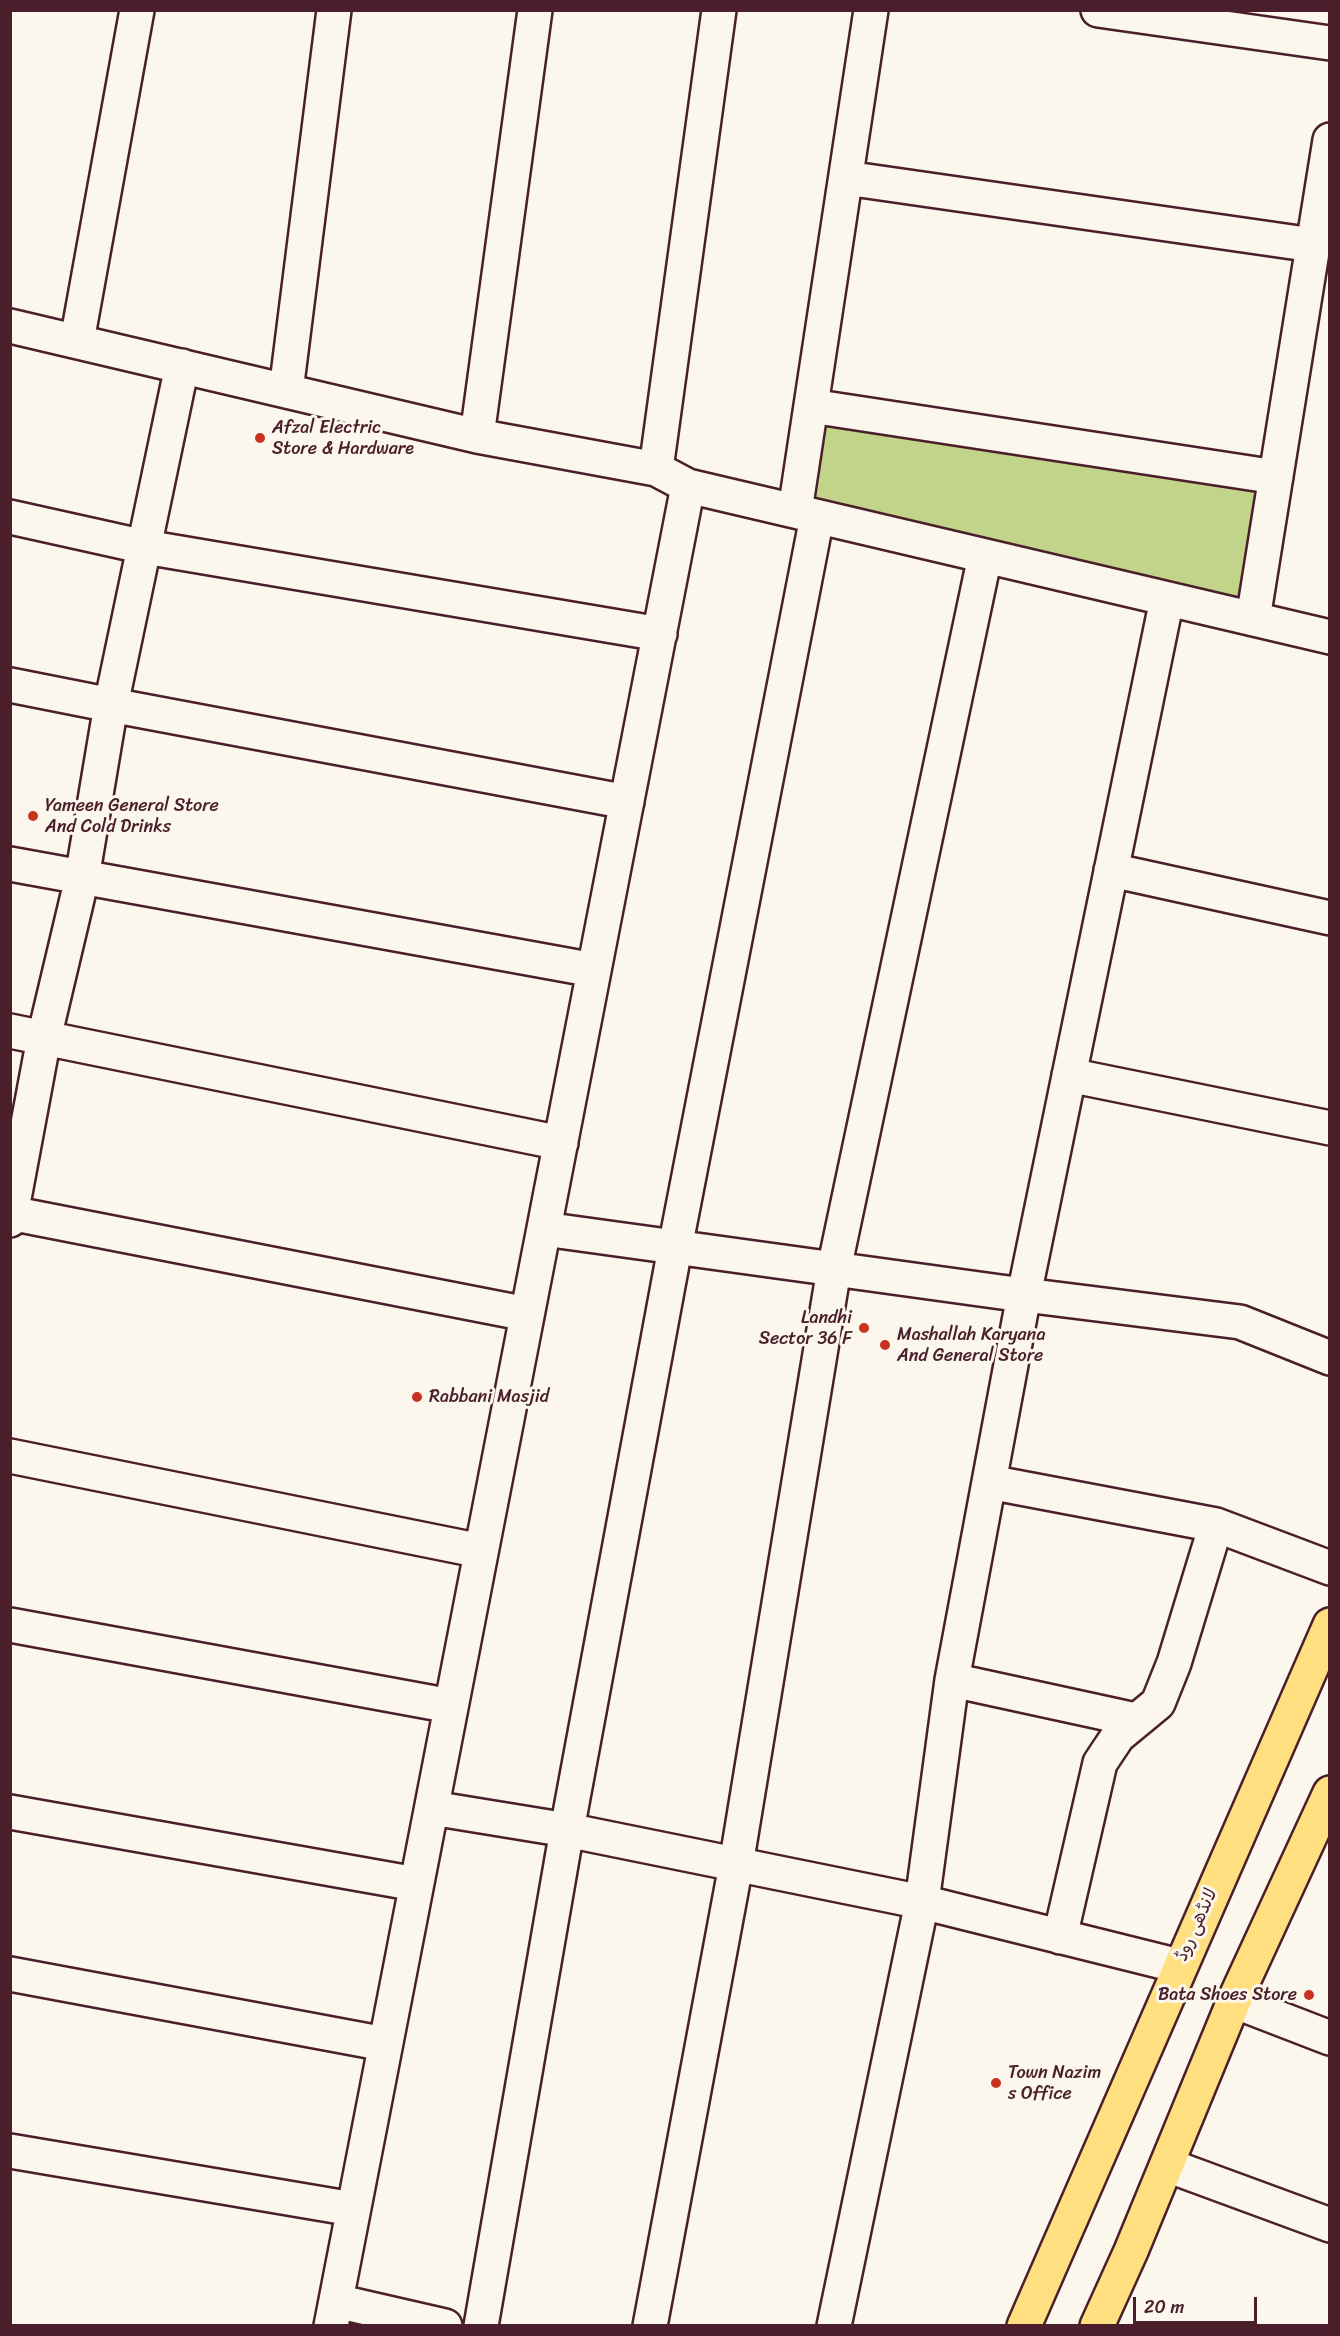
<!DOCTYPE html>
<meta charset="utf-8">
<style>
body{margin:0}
#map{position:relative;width:1340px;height:2336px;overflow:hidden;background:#fbf7ec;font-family:Sriracha,sans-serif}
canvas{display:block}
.frame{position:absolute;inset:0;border:12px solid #4a1f2b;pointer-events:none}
.scale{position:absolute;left:1133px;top:2297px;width:124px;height:27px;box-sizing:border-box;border:3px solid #4a1f2b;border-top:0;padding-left:8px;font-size:18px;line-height:21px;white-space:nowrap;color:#4a1f2b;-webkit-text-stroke:4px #fbf7ec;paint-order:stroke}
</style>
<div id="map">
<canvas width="1340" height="2336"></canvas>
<div class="frame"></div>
<div class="scale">20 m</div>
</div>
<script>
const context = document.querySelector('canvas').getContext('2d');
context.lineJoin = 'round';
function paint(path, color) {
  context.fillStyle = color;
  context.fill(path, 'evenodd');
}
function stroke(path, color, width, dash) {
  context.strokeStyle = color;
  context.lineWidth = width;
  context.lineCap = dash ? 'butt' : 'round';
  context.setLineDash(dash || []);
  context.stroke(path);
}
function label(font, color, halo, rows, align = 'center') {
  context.font = font + ' Sriracha,"Playpen Sans Arabic",sans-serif';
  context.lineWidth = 6;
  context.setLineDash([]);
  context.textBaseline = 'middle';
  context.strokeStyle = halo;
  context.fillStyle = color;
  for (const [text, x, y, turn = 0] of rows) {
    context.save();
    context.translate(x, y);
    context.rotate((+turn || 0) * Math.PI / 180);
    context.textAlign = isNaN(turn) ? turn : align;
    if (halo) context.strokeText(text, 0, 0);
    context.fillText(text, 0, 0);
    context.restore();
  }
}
paint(new Path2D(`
 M811 406 1276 477 1253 619 795 511Z`), '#c1d489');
const minor = new Path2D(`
 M1098 10 1330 43
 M846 178 1313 245
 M10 326 477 436 656 469 688 486 1330 637
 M77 341 137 10
 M286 391 334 10
 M811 406 1276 477
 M477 436 535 10
 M656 469 719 10
 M795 511 871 10
 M10 517 145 547 660 634
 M1253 619 1330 140
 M10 685 111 705 627 802
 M10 864 594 970
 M1111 870 1330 918
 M10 1031 561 1143
 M1069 1075 1330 1128
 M10 1213 527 1314
 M10 1220 44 1038 82 878 111 705 182 366
 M544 1229 1001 1292 1240 1322 1330 1358
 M10 1456 481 1551
 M989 1482 1216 1525 1330 1568
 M10 1625 451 1706
 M952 1680 1136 1720
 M432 1808 567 1830 922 1902 1179 1966
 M10 1812 416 1884
 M1060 1937 1100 1763 1118 1736 1158 1703 1174 1663 1216 1525
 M10 1974 385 2044
 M1234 2001 1330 2038
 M10 2151 353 2209
 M1167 2165 1330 2225
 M336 2301 445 2326
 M331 2326 688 486
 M481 2326 567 1830 675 1248 817 517
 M650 2326 736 1865 834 1269 985 556
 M834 2326 922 1902 952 1680 1024 1295 1167 599`);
const major = new Path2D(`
 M1024 2326 1330 1625
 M1097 2326 1131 2251 1234 2001 1330 1793`);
stroke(minor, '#4a1f2b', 38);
stroke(major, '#4a1f2b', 38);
stroke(minor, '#fbf7ec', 33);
stroke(major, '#ffdf80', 33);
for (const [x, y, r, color] of [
 [260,438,6,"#c8321e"],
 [33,816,6,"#c8321e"],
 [864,1328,6,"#c8321e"],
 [885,1345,6,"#c8321e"],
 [417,1397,6,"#c8321e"],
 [1309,1995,6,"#c8321e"],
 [996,2083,6,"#c8321e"]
]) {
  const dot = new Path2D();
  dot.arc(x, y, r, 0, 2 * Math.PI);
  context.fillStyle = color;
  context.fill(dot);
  stroke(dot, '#fbf7ec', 2);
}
label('18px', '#4a1f2b', '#fbf7ec', [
 ["Afzal Electric",272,428],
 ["Store & Hardware",272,449],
 ["Yameen General Store",45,806],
 ["And Cold Drinks",45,827],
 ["Landhi",852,1318,"right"],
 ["Sector 36 F",852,1339,"right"],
 ["Mashallah Karyana",897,1335],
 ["And General Store",897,1356],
 ["Rabbani Masjid",429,1397],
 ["Bata Shoes Store",1297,1995,"right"],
 ["Town Nazim",1008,2073],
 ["s Office",1008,2094]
], 'left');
label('18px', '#4a1f2b', '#fbf7ec', [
 ["لانڈھی روڈ",1197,1925,-66]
]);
</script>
